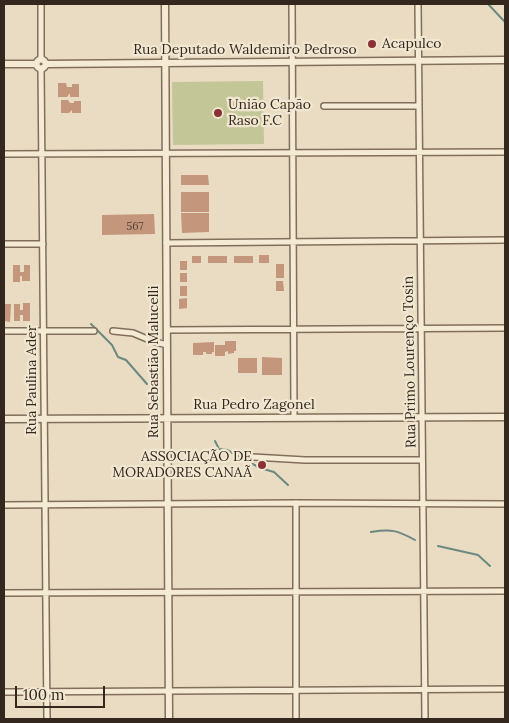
<!DOCTYPE html>
<meta charset="utf-8">
<style>
body{margin:0}
#map{position:relative;width:509px;height:723px;overflow:hidden;background:#e9dcc2;font-family:Lora,serif}
canvas{display:block}
.frame{position:absolute;inset:0;border:5px solid #33271e;pointer-events:none}
.scale{position:absolute;left:15px;top:686px;width:90px;height:22px;box-sizing:border-box;border:2px solid #33271e;border-top:0;padding-left:6px;font-size:15px;line-height:18px;white-space:nowrap;color:#33271e;-webkit-text-stroke:4px #f1e7d1;paint-order:stroke}
</style>
<div id="map">
<canvas width="509" height="723"></canvas>
<div class="frame"></div>
<div class="scale">100 m</div>
</div>
<script>
const context = document.querySelector('canvas').getContext('2d');
context.lineJoin = 'round';
function paint(path, color) {
  context.fillStyle = color;
  context.fill(path, 'evenodd');
}
function stroke(path, color, width, dash) {
  context.strokeStyle = color;
  context.lineWidth = width;
  context.lineCap = dash ? 'butt' : 'round';
  context.setLineDash(dash || []);
  context.stroke(path);
}
function label(font, color, halo, rows, align = 'center') {
  context.font = font + ' Lora,serif';
  context.lineWidth = 4.5;
  context.setLineDash([]);
  context.textBaseline = 'middle';
  context.strokeStyle = halo;
  context.fillStyle = color;
  for (const [text, x, y, turn = 0] of rows) {
    context.save();
    context.translate(x, y);
    context.rotate((+turn || 0) * Math.PI / 180);
    context.textAlign = isNaN(turn) ? turn : align;
    if (halo) context.strokeText(text, 0, 0);
    context.fillText(text, 0, 0);
    context.restore();
  }
}
paint(new Path2D(`
 M263 81 264 144 173 145 172 82Z`), '#c3c697');
stroke(new Path2D(`
 M488 4 505 22
 M91 324 112 345 118 357 126 360 147 384
 M215 441 219 449 227 450 260 468 274 472 288 485
 M371 532C391 529 397 530 415 540
 M438 546 478 555 490 566`), '#6c8981', 2);
paint(new Path2D(`
 M58 83H66L67 87H72V84H79V97H70V93L67 97H58Z
 M61 100H68L70 103H74V101H81V113H72V110L69 113H61Z
 M181 175H208L209 185H181Z
 M181 192H209V212H181Z
 M181 213H209V232L182 233Z
 M154 214 155 234 102 235V215Z
 M259 255H269V263H259Z
 M192 256H201V263H192Z
 M208 256H227V263H208Z
 M234 256H253V263H234Z
 M180 261H187V270H180Z
 M276 264H284V278H276Z
 M13 265H20V272H24V265H30V281H22V276H20V282H13Z
 M180 273H187V282H180Z
 M276 281H283L284 291H276Z
 M180 286H187V296H180Z
 M187 298V308L179 309V299Z
 M23 303H30V321H23V315H20V321H14V304H20V310H23Z
 M4 304H11L10 322 4 321Z
 M225 341H236V351H234V353L228 354V351L225 352Z
 M214 342V352H212V354H206V352H203V355H193V343Z
 M215 345H225V356H215Z
 M262 357 282 358V375H262Z
 M238 358H257V373H238Z
 M259 460 266 461 264 468 260 467Z`), '#c4977c');
const minor = new Path2D(`
 M41 4V59
 M292 4 294 417
 M418 4 425 719
 M41 68 47 719
 M324 106H419
 M4 154 505 152
 M166 243 505 240
 M4 244H43
 M167 330 505 328
 M4 331H94
 M113 331 133 333 152 341 167 345
 M253 457 305 460H422
 M296 503V719
 M4 505 296 503 505 504
 M4 593 505 591
 M4 692 505 689`);
const tertiary = new Path2D(`
 M165 4 169 719
 M36.5 64a4.5 4.5 0 1 1 9 0a4.5 4.5 0 1 1-9 0Z
 M4 64H36
 M46 64 505 60
 M4 419 505 417`);
stroke(minor, '#816e5b', 8);
stroke(tertiary, '#816e5b', 9);
stroke(minor, '#f5ead4', 5);
stroke(tertiary, '#f5ead4', 6);
for (const [x, y, r, color] of [
 [372,44,5,"#8b3135"],
 [218,113,5,"#8b3135"],
 [262,465,5,"#8b3135"]
]) {
  const dot = new Path2D();
  dot.arc(x, y, r, 0, 2 * Math.PI);
  context.fillStyle = color;
  context.fill(dot);
  stroke(dot, '#f1e7d1', 2);
}
label('11px', '#574336', null, [
 ["567",135,227]
]);
label('14px', '#33271e', '#f1e7d1', [
 ["Acapulco",382,44],
 ["União Capão",228,105],
 ["Raso F.C",228,121],
 ["ASSOCIAÇÃO DE",252,457,"right"],
 ["MORADORES CANAÃ",252,473,"right"]
], 'left');
label('14px', '#33271e', '#f1e7d1', [
 ["Rua Deputado Waldemiro Pedroso",245,50],
 ["Rua Sebastião Malucelli",154,362,-90],
 ["Rua Primo Lourenço Tosin",410,362,-91],
 ["Rua Paulina Ader",32,380,-90],
 ["Rua Pedro Zagonel",254,405]
]);
</script>
